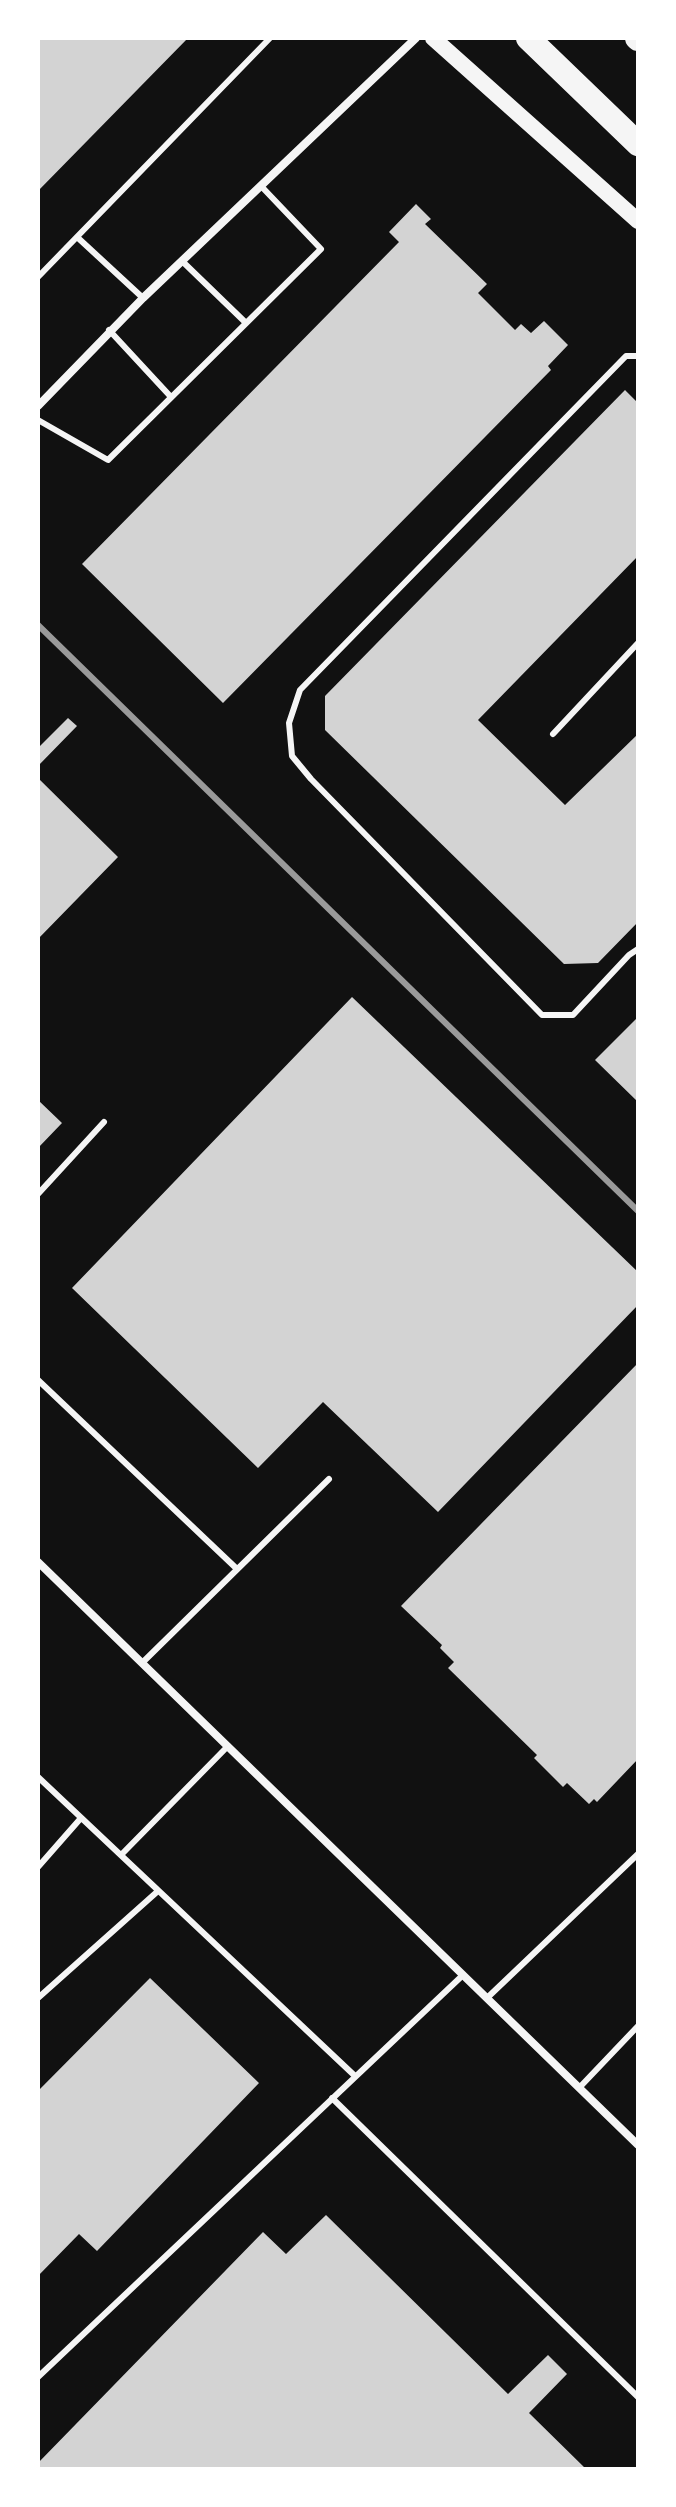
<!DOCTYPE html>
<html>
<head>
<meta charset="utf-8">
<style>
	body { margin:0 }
	#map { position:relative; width:676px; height:2507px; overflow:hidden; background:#111; font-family:Ubuntu,sans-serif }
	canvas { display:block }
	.frame { position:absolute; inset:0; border:40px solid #fff; pointer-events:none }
</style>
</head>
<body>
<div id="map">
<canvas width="676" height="2507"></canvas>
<div class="frame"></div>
</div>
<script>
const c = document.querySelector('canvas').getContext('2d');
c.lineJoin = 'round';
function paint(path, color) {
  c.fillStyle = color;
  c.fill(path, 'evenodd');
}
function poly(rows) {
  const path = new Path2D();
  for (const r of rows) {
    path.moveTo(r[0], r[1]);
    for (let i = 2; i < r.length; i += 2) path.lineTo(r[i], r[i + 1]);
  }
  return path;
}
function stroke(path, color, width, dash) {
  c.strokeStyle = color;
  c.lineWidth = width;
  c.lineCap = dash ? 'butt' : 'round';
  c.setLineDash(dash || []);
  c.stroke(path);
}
paint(poly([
	[38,38,188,38,38,191],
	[416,204,431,219,425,224,487,284,478,293,515,330,521,324,531,333,544,321,568,345,548,366,551,370,223,703,82,564,399,242,389,232],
	[625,390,638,403,638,556,478,720,565,805,638,734,638,922,598,963,564,964,325,730,325,696],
	[68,718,77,726,38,766,38,748],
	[38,778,118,857,38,939],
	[352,997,638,1272,638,1305,438,1512,323,1402,258,1468,72,1288],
	[638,1017,638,1102,595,1060],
	[38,1100,62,1123,38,1148],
	[638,1363,638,1759,597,1802,594,1799,589,1804,567,1783,563,1787,534,1758,537,1755,448,1668,454,1662,440,1648,442,1645,401,1606],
	[150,1978,259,2083,97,2251,79,2234,38,2276,38,2091],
	[326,2215,508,2394,548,2355,567,2374,529,2413,586,2469,38,2469,38,2463,263,2232,286,2254]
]), '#d3d3d3');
stroke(poly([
	[77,237,143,298],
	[182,261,245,322],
	[38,277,270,38],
	[109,330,171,397],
	[638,356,626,356,300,690,289,723,292,756,311,779,542,1015,573,1015,629,955,638,949],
	[38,420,108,460,321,249,261,186],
	[553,734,638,643],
	[38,1194,104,1122],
	[38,1380,237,1569],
	[142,1663,329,1479],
	[38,1777,355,2076],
	[121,1855,228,1746],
	[38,1867,81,1818],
	[38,1998,158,1891],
	[487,1998,638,1854],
	[579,2088,638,2026],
	[332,2098,638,2397],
	[38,2377,463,1975]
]), '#f5f5f5', 6);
stroke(poly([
	[38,406,143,298,416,38],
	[38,1562,638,2145]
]), '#f5f5f5', 8);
stroke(poly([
	[433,38,638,221]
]), '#f5f5f5', 16);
stroke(poly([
	[528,38,638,144],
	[637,38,638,39]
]), '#f5f5f5', 24);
stroke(poly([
	[38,625,638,1211]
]), '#9a9a9a', 6);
</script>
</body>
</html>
